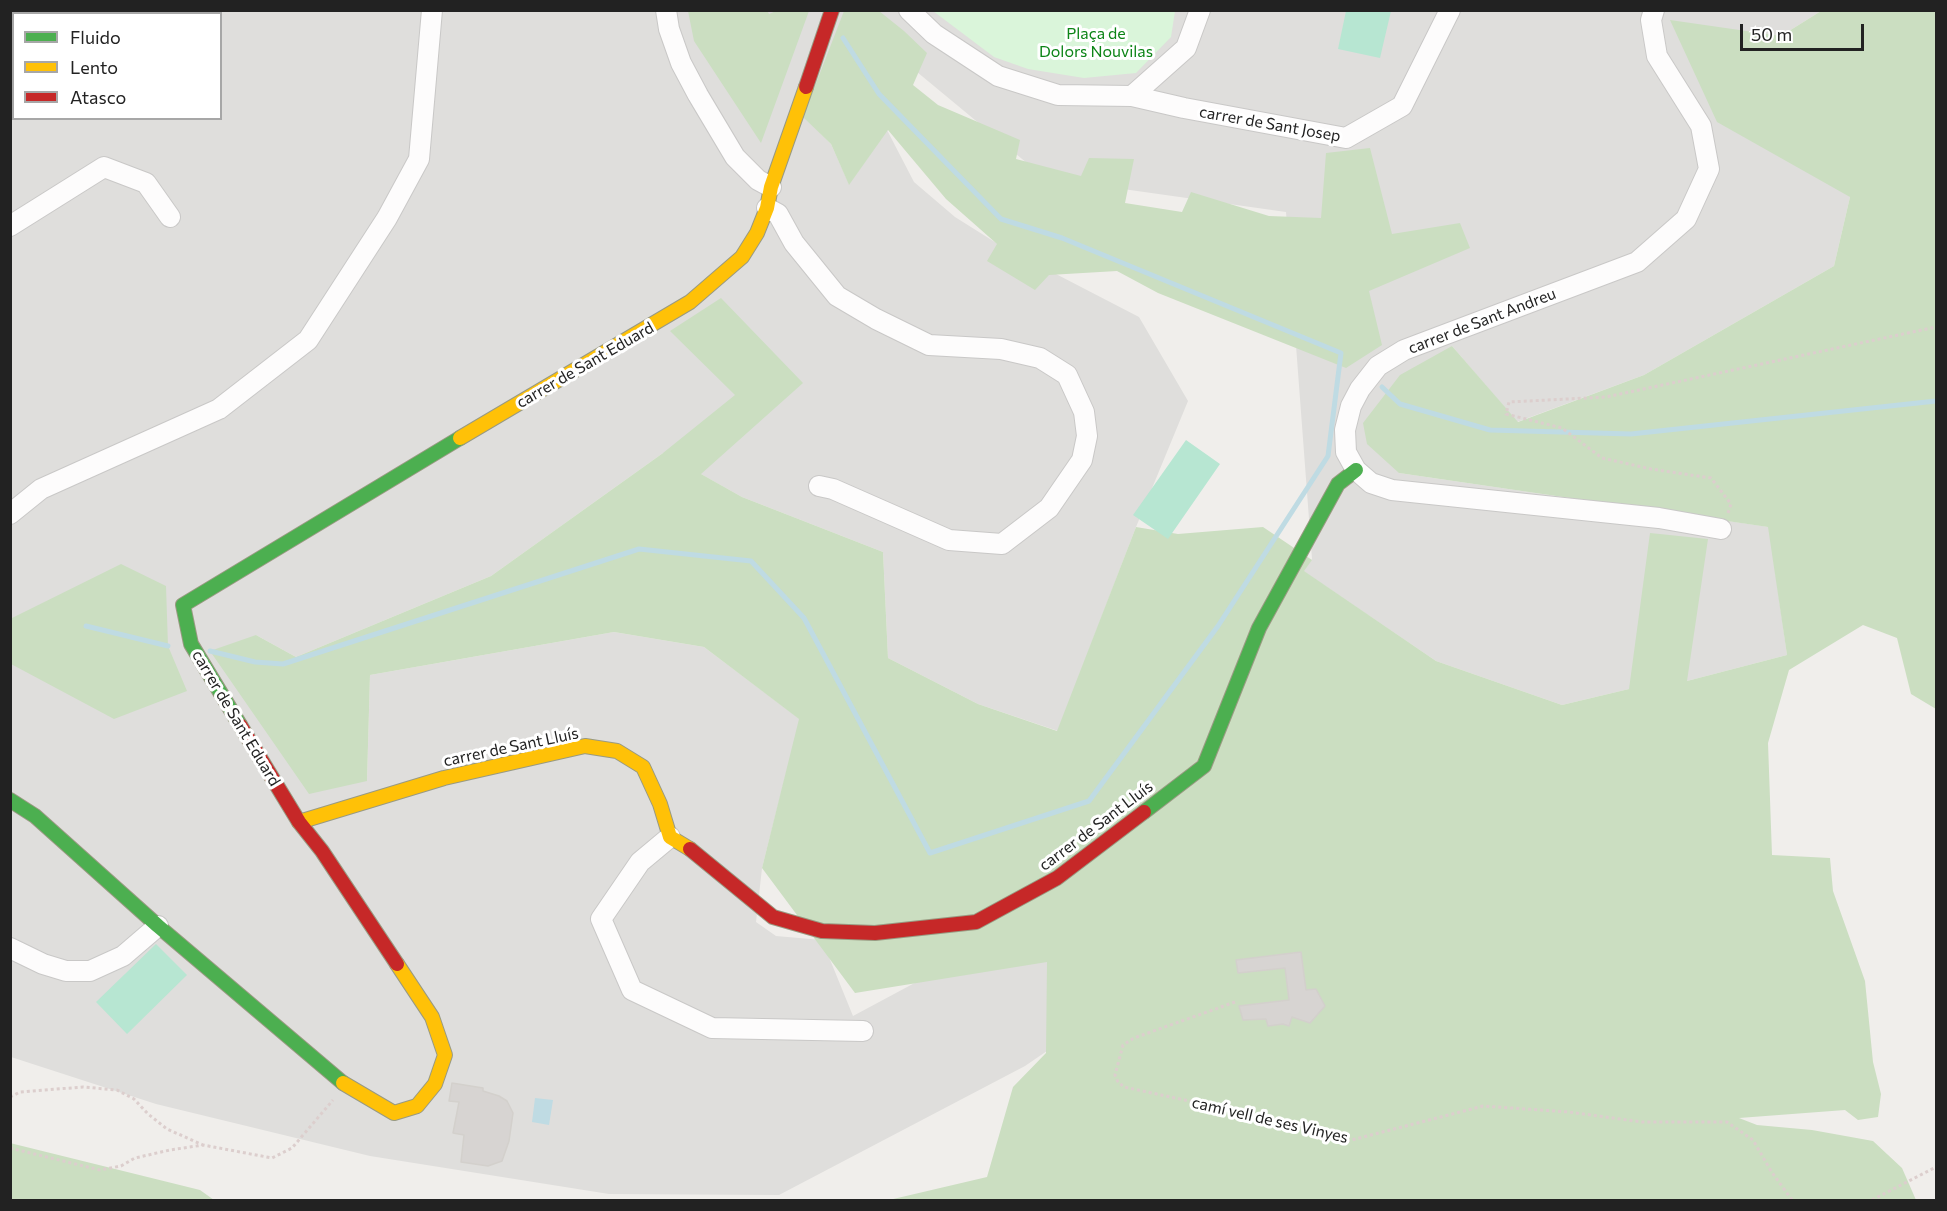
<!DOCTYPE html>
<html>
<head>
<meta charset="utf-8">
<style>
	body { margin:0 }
	#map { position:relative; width:1947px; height:1211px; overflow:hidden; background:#f0eeeb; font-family:Commissioner,sans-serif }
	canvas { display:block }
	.frame { position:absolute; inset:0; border:12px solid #222; pointer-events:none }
	.legend { position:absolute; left:12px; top:12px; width:210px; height:108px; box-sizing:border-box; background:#fff; border:2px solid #a7a7a7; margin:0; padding:8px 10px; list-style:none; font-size:18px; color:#222 }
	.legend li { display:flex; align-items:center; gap:12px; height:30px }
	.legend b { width:30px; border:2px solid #a7a7a7 }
	.scale { position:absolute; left:1740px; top:24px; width:124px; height:27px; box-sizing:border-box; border:3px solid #222; border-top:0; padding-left:8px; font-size:18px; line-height:21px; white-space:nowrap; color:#222; -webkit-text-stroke:4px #fff; paint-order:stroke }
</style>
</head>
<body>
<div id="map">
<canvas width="1947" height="1211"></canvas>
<div class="frame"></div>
<ul class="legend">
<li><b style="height:8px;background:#4caf50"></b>Fluido</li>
<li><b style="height:8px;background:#ffc107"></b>Lento</li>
<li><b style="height:8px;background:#c62828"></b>Atasco</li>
</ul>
<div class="scale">50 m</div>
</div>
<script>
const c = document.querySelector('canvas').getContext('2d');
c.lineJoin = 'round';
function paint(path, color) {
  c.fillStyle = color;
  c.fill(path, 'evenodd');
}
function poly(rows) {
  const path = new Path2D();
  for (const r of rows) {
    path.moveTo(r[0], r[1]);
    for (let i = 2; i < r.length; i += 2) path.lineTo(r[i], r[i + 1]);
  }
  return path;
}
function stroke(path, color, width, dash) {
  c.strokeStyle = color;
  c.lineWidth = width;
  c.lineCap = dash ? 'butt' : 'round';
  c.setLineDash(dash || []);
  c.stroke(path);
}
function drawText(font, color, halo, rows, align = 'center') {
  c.font = font + ' Commissioner,sans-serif';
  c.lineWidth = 6;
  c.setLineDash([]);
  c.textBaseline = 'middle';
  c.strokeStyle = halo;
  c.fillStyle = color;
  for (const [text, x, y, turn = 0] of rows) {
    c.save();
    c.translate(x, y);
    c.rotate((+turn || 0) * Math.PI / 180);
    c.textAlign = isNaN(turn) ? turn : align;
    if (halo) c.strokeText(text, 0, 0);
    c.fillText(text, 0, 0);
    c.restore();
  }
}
paint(poly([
	[11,11,1821,11,1781,36,1850,197,1834,266,1644,375,1517,422,1452,346,1399,473,1769,527,1787,655,1687,681,1629,689,1562,705,1436,661,1303,571,1312,559,1286,212,1045,178,876,38,804,116,831,144,849,184,887,130,914,182,955,217,998,244,1139,317,1188,401,1136,527,1058,731,978,704,888,658,883,552,742,497,663,453,491,576,296,657,256,635,367,781,370,675,614,632,704,647,800,719,762,868,756,922,776,936,822,940,853,1016,1034,919,1164,971,1025,1066,779,1195,609,1194,370,1156,156,1104,11,1057],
	[14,14,220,14,220,118,14,118]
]), '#dfdedc');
paint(poly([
	[767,10,769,14,776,11,809,11,761,143,694,41,688,11],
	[844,11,879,11,904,31,927,53,913,85,938,105,1020,140,1016,159,1081,176,1089,158,1134,159,1125,203,1182,212,1191,192,1269,216,1321,218,1326,153,1370,148,1392,234,1460,223,1470,248,1369,291,1382,345,1346,368,1158,293,1117,271,1049,275,1035,290,987,261,997,244,946,199,888,130,849,185,831,144,803,117],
	[1821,11,1936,11,1936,709,1911,694,1897,638,1863,625,1789,670,1768,743,1772,855,1830,858,1833,891,1865,981,1873,1062,1881,1094,1878,1117,1858,1120,1845,1110,1739,1118,1757,1125,1812,1130,1873,1141,1902,1168,1916,1200,889,1200,987,1177,1013,1087,1046,1053,1047,962,855,993,762,868,799,719,704,647,614,632,370,675,367,781,309,794,210,651,256,635,296,657,491,576,663,453,735,395,670,331,721,298,803,383,701,474,742,497,883,552,888,658,978,704,1057,731,1136,527,1178,534,1263,527,1312,560,1304,571,1436,661,1562,705,1629,689,1650,533,1708,539,1687,681,1787,655,1768,527,1399,473,1367,444,1363,423,1400,375,1452,346,1518,422,1644,375,1834,266,1850,197,1717,122,1670,20,1781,36],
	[121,564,166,586,168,646,187,691,114,719,11,664,10,619],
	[10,1143,200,1190,214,1200,11,1200]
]), '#cbdec1');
paint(poly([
	[933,11,1175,11,1171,37,1136,73,1084,78,1028,69,994,57]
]), '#daf5da');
paint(poly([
	[1346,11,1391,11,1380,58,1338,49],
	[1186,440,1220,464,1168,539,1133,515],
	[156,944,187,975,127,1034,96,1002]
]), '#b7e6d2');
paint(poly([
	[535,1098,553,1100,549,1125,532,1122]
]), '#bfdbe3');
stroke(poly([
	[1382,387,1400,404,1490,430,1631,434,1936,401],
	[86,626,168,646],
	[210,651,255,662,283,664,639,549,751,561,804,618,930,853,1089,801,1218,626,1328,456,1341,353,1062,238,1001,219,879,94,843,38]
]), '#bfdbe3', 5);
const building = poly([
	[1301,952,1306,990,1316,989,1325,1006,1310,1023,1292,1017,1289,1026,1283,1024,1268,1026,1266,1019,1243,1020,1239,1006,1289,1000,1285,968,1238,973,1236,960,1301,952],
	[452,1083,483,1088,483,1091,499,1096,507,1101,513,1113,509,1141,502,1161,488,1166,461,1162,464,1135,453,1133,459,1102,449,1101,452,1083]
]);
paint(building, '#d7d4d2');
stroke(building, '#d3d0cc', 1.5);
const street = poly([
	[666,10,669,29,681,63,698,95,735,157,758,180,771,187],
	[909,10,934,34,998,76,1058,95,1132,96,1186,48,1200,10],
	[1654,10,1651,20,1657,56,1701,126,1709,169,1686,219,1637,262,1404,350,1378,366,1360,389,1351,406,1345,430,1346,452,1356,470,1371,483,1392,490,1659,518,1721,529],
	[1132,96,1184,108,1346,138,1402,106,1450,10],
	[767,208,778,214,794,243,837,296,876,319,929,345,1001,349,1040,358,1067,375,1084,412,1087,436,1082,460,1049,508,1002,544,949,540,833,489,819,486],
	[10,226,104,167,146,183,170,217],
	[10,514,41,489,219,409,308,340,387,218,419,159,432,10],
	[670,837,640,862,601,919,632,990,712,1028,863,1031],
	[10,948,43,964,66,971,90,971,123,956,158,926]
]);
const fast = poly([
	[240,725,191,644,183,605,460,438],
	[10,800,35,816,158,926,343,1083],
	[1144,812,1204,766,1259,628,1338,484,1356,470]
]);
const slow = poly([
	[460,438,690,302,742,257,757,233,767,208,771,187,806,87],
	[299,822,444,778,585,746,617,751,643,767,660,804,670,837,690,849],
	[343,1083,394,1113,417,1106,435,1084,445,1055,432,1017,397,964]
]);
const jam = poly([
	[806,87,832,10],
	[240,725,299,822,322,851,397,964],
	[690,849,773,917,822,931,875,933,976,922,1057,878,1144,812]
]);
stroke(street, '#c9c8c7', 22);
stroke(fast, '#999a82', 16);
stroke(slow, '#999a82', 16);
stroke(jam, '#999a82', 16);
stroke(poly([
	[1728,513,1731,504,1711,478,1651,469,1602,458,1562,428,1506,414,1509,402,1606,397,1936,327],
	[1235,1002,1134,1038,1123,1045,1115,1075,1118,1082,1124,1087,1269,1118,1348,1141,1483,1106,1569,1112,1642,1122,1727,1122,1753,1140,1771,1171,1792,1200],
	[10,1097,20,1092,83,1087,117,1090,134,1099,148,1114,167,1129,203,1145],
	[10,1148,100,1170,121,1166,135,1158,170,1150,203,1145,272,1158,292,1148,333,1100],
	[1872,1200,1936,1167]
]), '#dccecd', 3, [3, 3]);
stroke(street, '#fdfcfc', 20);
stroke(fast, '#4caf50', 14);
stroke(slow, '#ffc107', 14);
stroke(jam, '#c62828', 14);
drawText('16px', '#0c8416', '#fff', [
	["Plaça de",1096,34],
	["Dolors Nouvilas",1096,52]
]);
drawText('16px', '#222', '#fff', [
	["carrer de Sant Josep",1270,124,10],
	["carrer de Sant Andreu",1482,321,-21],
	["carrer de Sant Eduard",585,365,-30],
	["carrer de Sant Eduard",236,718,59],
	["carrer de Sant Lluís",511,747,-12],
	["carrer de Sant Lluís",1096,826,-37],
	["camí vell de ses Vinyes",1270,1120,13]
]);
</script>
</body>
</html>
